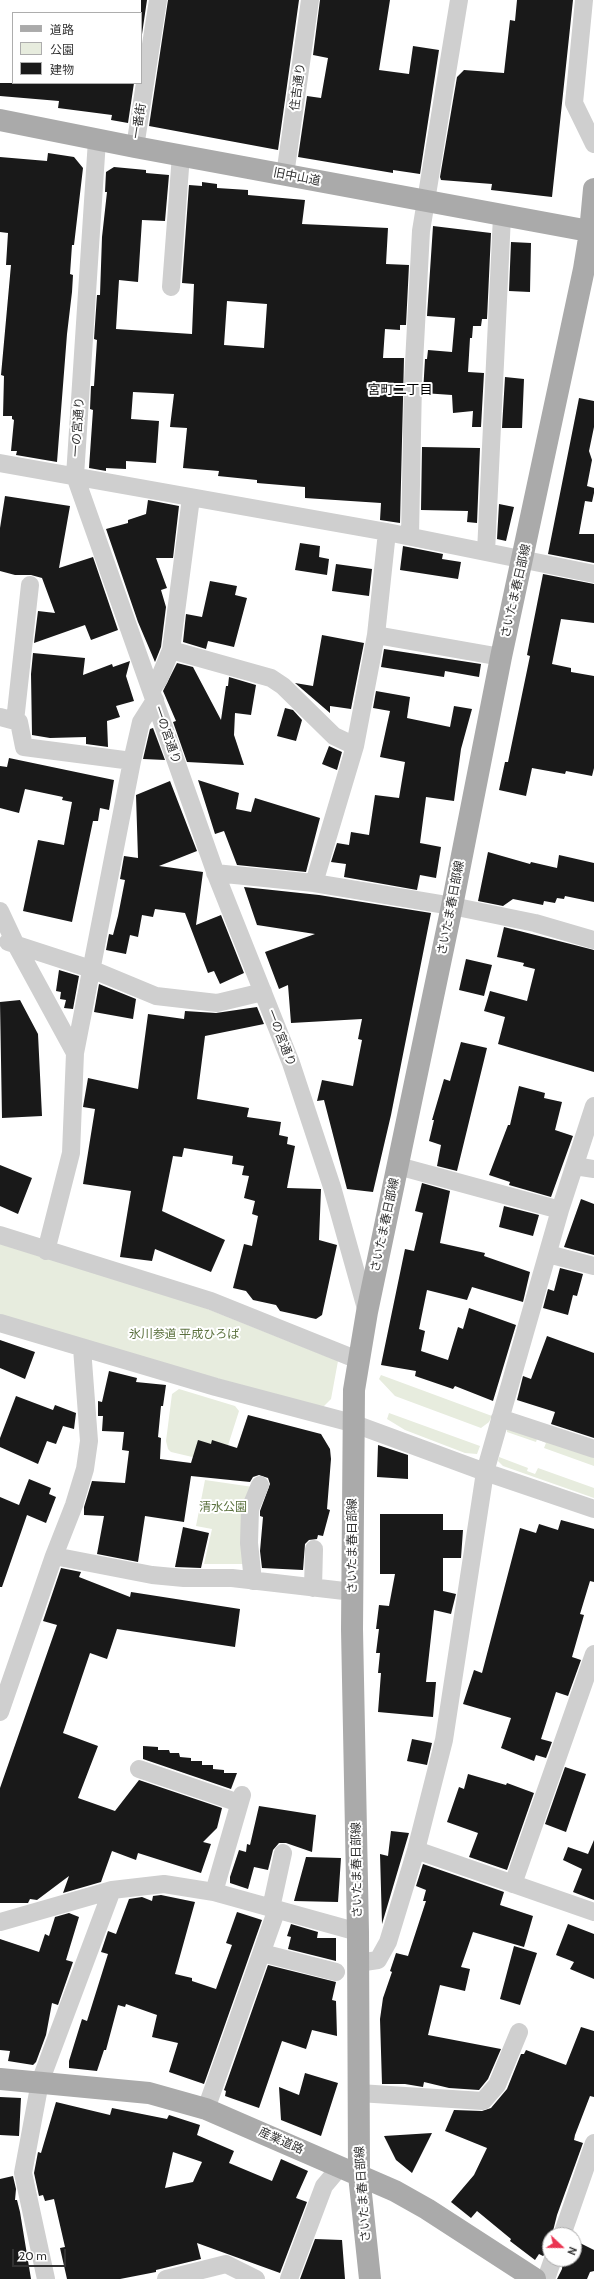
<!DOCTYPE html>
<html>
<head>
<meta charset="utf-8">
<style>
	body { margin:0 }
	#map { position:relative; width:594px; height:2279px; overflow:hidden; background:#fff; font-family:Cabin,"Noto Sans JP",sans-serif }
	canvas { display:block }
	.legend { position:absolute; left:12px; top:12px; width:130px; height:72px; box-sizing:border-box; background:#fff; border:1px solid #adadad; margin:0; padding:5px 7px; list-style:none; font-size:12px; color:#323232 }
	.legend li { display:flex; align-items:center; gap:8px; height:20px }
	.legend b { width:20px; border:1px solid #adadad }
	.north { position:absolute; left:542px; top:2227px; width:40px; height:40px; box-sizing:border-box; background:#fff; border:1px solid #adadad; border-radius:50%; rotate:112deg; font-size:11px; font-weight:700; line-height:16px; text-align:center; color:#323232 }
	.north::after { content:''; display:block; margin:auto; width:14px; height:18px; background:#ea3451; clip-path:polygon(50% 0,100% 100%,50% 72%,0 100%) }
	.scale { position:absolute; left:12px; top:2249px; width:54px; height:18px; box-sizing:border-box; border:2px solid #323232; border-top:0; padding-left:5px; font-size:12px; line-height:14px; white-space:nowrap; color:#323232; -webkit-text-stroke:3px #fff; paint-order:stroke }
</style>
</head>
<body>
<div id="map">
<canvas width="594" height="2279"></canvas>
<ul class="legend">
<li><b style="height:5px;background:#aaa"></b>道路</li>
<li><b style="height:11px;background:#e7ecde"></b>公園</li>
<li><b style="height:11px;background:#191919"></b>建物</li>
</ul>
<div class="north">N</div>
<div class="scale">20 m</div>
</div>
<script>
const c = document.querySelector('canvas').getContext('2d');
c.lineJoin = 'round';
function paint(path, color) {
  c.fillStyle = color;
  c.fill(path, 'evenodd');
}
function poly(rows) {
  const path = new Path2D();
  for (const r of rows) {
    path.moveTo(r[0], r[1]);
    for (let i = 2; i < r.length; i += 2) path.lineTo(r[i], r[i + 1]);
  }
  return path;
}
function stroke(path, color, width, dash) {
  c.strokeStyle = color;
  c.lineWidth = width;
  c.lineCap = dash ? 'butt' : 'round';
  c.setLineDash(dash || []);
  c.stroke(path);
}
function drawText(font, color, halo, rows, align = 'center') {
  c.font = font + ' Cabin,"Noto Sans JP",sans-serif';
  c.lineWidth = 4;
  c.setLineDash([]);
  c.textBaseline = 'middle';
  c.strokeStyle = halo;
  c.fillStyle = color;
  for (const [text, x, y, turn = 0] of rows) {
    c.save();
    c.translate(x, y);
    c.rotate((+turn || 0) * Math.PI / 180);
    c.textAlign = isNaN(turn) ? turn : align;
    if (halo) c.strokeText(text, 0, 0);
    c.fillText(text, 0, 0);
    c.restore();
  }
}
paint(poly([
	[0,1238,150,1286,338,1361,331,1399,324,1406,310,1405,0,1316],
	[381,1375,492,1416,489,1422,481,1428,395,1396,379,1379],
	[179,1389,235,1406,239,1411,224,1458,218,1463,171,1452,168,1449,166,1441,172,1394],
	[389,1413,480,1446,477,1454,465,1453,405,1430,387,1419],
	[507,1429,594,1454,594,1466,544,1448,546,1443,537,1439,536,1442,507,1432],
	[499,1457,528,1468,527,1471,535,1474,538,1468,594,1488,594,1498,503,1466,498,1461],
	[205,1480,253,1487,243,1564,204,1564,212,1529,196,1526]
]), '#e7ecde');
paint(poly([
	[141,0,147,0,141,41],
	[168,0,299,0,278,150,149,126],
	[320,0,390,0,379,70,409,74,413,46,439,50,420,174,393,170,393,173,298,157,307,96,321,98,328,58,313,55],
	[517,0,573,0,552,197,491,190,492,184,441,180,440,177,457,77,464,70,504,73,510,20,515,21],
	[0,83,134,83,128,123,111,120,112,115,58,108,59,101,0,96],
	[48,153,74,157,83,168,74,245,72,245,70,274,73,275,72,292,67,334,57,462,16,455,17,451,11,451,14,420,12,419,12,416,3,416,4,376,1,375,11,265,6,265,8,233,0,232,0,157,47,161],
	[114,167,146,170,146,173,169,175,165,221,142,220,138,282,119,280,116,329,192,334,194,284,182,283,189,185,202,186,202,182,217,184,217,188,248,190,248,195,305,200,302,224,388,228,386,264,409,265,406,325,400,325,400,330,385,329,383,358,404,358,400,523,380,520,381,503,305,498,305,487,257,483,257,480,218,476,219,471,183,468,187,428,170,427,174,394,133,392,131,419,159,421,156,463,126,461,126,469,106,468,106,471,89,468,93,410,90,409,91,386,94,386,97,340,94,339,97,295,100,295,102,237,107,192,105,192,106,172],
	[227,301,267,304,264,348,224,345],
	[433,226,491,233,487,319,482,319,481,326,473,326,472,338,470,338,468,372,484,373,481,427,472,427,473,411,453,413,452,395,423,393,425,359,427,359,428,350,452,352,455,318,427,316],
	[511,242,531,243,530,292,509,291],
	[505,377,524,379,522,428,502,428],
	[579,398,594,401,594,427,589,451,592,460,587,486,594,488,594,493,592,502,585,501,579,534,594,534,594,563,548,554],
	[422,447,480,448,477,523,467,522,468,511,421,510],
	[5,496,70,506,59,568,93,557,118,630,91,640,85,625,34,643,38,611,55,613,42,578,31,575,15,575,0,571,0,528],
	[148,500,179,506,173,558,156,558,167,588,161,590,166,607,161,647,155,662,138,622,106,529,128,523,128,520,146,514],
	[499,504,514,507,506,541,497,539],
	[300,543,320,546,319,557,329,559,327,575,295,570],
	[403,546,443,554,442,559,461,562,458,579,400,570],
	[336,564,372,569,369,596,332,591],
	[543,574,594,584,594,623,561,619,552,664,571,668,571,672,594,676,594,768,592,776,566,771,565,774,532,768,526,796,499,790,505,762,508,762,530,656,527,655],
	[210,581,237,586,235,595,247,598,234,647,208,641,206,649,183,642,186,614,202,617],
	[322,635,364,643,351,709,330,706,330,713,295,683,313,686],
	[384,649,481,664,479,677,445,671,444,677,381,667],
	[33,653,85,658,83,675,112,664,113,667,130,661,126,676,134,701,116,706,120,717,107,721,108,747,86,744,86,737,50,738,32,735,31,674],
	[177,663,193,667,221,720,226,686,228,686,229,677,256,685,251,715,235,713,234,735,244,765,187,762,173,722,176,721,163,691],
	[376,691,410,697,407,718,450,727,454,706,472,709,461,749,454,801,426,797,420,843,441,847,436,878,420,875,417,890,344,877,346,864,331,862,337,843,349,845,351,832,369,835,375,795,399,798,405,762,380,757,390,711,373,708],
	[285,708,293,710,302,720,296,741,277,736],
	[153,728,165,760,143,759,150,729],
	[329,746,342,752,337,770,322,764],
	[9,758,114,780,109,810,100,808,98,821,93,821,72,922,23,911,38,840,64,845,72,802,62,800,63,797,25,789,19,813,0,808,0,766,7,767],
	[198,780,239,793,236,809,251,812,255,798,320,818,306,872,237,865,224,831,215,834],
	[170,781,197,851,159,866,203,872,196,925,221,915,244,973,220,984,214,971,208,973,185,913,155,909,153,917,142,915,138,937,130,935,126,954,106,950,109,934,113,935,118,916,125,880,120,879,124,856,138,858,136,795],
	[488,852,530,864,531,862,557,868,559,855,594,863,594,902,565,896,564,899,557,898,555,903,544,901,543,905,513,899,503,906,478,901],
	[244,887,319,895,431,913,391,1115,373,1192,347,1189,324,1100,317,1101,322,1080,353,1086,362,1040,358,1039,362,1019,291,1023,288,985,279,989,265,952,315,934,257,925],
	[504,927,594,950,594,1072,498,1044,505,1017,484,1011,490,991,527,1001,535,969,523,966,524,963,497,957],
	[466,959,492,965,484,996,459,990],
	[59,970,79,976,73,1009,64,1008,66,1000,60,999,61,992,56,991],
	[99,984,136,999,133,1019,94,1012],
	[20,1000,38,1034,42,1116,2,1118,0,1002],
	[257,1007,264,1024,205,1036,197,1099,249,1108,247,1117,281,1122,279,1135,288,1137,287,1144,295,1146,287,1188,321,1189,319,1240,337,1245,322,1315,316,1319,280,1311,276,1305,253,1300,246,1291,233,1288,244,1244,252,1246,258,1216,252,1214,255,1201,244,1198,249,1176,242,1175,244,1166,232,1164,233,1156,184,1148,182,1157,173,1156,162,1211,225,1240,211,1272,155,1249,152,1261,120,1257,131,1191,83,1184,95,1109,83,1107,88,1078,138,1089,148,1014,184,1019,185,1011,216,1013],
	[461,1042,487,1048,457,1171,437,1166,441,1145,429,1141,434,1120,432,1120,444,1079,450,1081],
	[519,1086,545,1093,544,1098,562,1102,555,1130,573,1136,551,1197,509,1185,510,1182,489,1175,508,1125,510,1125],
	[0,1165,32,1178,18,1214,0,1206],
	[422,1183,450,1191,440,1243,485,1253,484,1256,530,1272,523,1302,472,1287,467,1300,427,1290,419,1329,425,1331,421,1351,448,1360,458,1327,463,1329,469,1308,516,1325,493,1401,455,1386,453,1389,415,1376,416,1371,381,1365,405,1249,414,1251,423,1213,415,1211],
	[581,1199,594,1204,594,1255,564,1247],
	[504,1206,539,1215,533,1236,499,1227],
	[560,1268,583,1274,577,1296,573,1295,568,1315,543,1308,548,1289,554,1291],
	[547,1336,594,1353,594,1438,551,1424,555,1412,517,1400,523,1376,531,1379],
	[0,1340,35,1352,25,1379,0,1368],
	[109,1371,137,1378,136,1382,166,1385,163,1406,161,1406,158,1437,161,1438,160,1459,191,1463,198,1440,211,1444,212,1440,237,1448,248,1415,321,1434,330,1449,331,1459,327,1509,330,1510,323,1536,318,1535,317,1539,309,1540,305,1544,303,1570,262,1568,260,1551,263,1517,260,1516,260,1511,270,1484,268,1478,259,1475,253,1477,250,1482,191,1476,184,1522,145,1516,138,1562,97,1554,104,1516,84,1515,84,1507,92,1481,125,1483,129,1451,122,1450,124,1432,102,1431,103,1416,98,1416,98,1401,102,1402],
	[16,1396,53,1410,55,1405,76,1413,74,1429,63,1426,56,1444,47,1441,38,1464,0,1447,0,1438],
	[378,1445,408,1455,408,1479,377,1477],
	[29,1479,51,1488,49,1494,56,1497,46,1523,27,1515,2,1587,0,1587,0,1497,19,1505],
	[380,1514,443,1514,443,1530,463,1530,461,1558,443,1558,443,1591,456,1594,451,1614,434,1610,426,1682,436,1682,433,1717,378,1712,381,1673,378,1673,380,1653,376,1653,379,1629,376,1629,379,1605,389,1606,395,1574,380,1574],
	[561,1520,594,1529,594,1582,590,1581,580,1614,584,1615,572,1657,581,1660,568,1696,556,1692,541,1739,552,1742,546,1758,536,1755,534,1761,501,1748,511,1718,463,1704,474,1670,482,1673,520,1528,536,1533,539,1524,558,1530],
	[183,1527,209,1533,201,1568,175,1567],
	[61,1568,81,1572,79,1577,130,1597,131,1592,240,1609,235,1647,117,1629,107,1659,90,1653,63,1733,98,1746,78,1798,115,1811,139,1780,222,1808,217,1828,203,1842,211,1844,201,1873,138,1853,136,1860,112,1851,101,1882,63,1893,69,1876,37,1900,30,1899,28,1903,0,1903,0,1788,57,1625,43,1621],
	[412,1739,432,1743,427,1765,407,1761],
	[143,1746,158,1747,158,1750,169,1750,170,1753,179,1753,180,1757,191,1758,191,1761,202,1761,202,1765,213,1765,213,1769,224,1770,224,1773,237,1773,231,1789,143,1759],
	[565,1767,586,1774,566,1832,545,1824],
	[468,1774,506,1785,507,1783,534,1793,507,1870,469,1857,478,1833,447,1822,459,1787,464,1789],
	[259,1806,316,1815,312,1852,286,1843,279,1843,273,1850,268,1870,254,1867,248,1889,230,1883,230,1877,239,1850,246,1852,247,1844,250,1845],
	[391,1831,409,1833,382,1924,380,1854,388,1856],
	[594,1840,594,1900,573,1892,582,1869,563,1860,568,1847,588,1854],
	[306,1857,341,1858,338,1902,294,1901],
	[423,1864,504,1892,500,1905,533,1916,524,1947,473,1932,461,1967,470,1969,465,1991,440,1985,428,2035,501,2049,488,2079,479,2090,449,2088,424,2082,423,2087,405,2084,382,2084,380,2019,383,1998,392,1972,390,1971,396,1953,408,1956,426,1901,423,1901,426,1890,416,1886],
	[161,1895,195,1902,175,1974,192,1978,192,1981,216,1989,232,1945,226,1943,237,1912,262,1920,204,2084,169,2072,178,2043,152,2037,157,2015,126,2004,125,2007,118,2005,106,2050,104,2050,97,2071,69,2068,69,2061,82,2019,87,2021,108,1954,101,1952,108,1931,116,1934,129,1899,142,1897,152,1901,153,1896],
	[69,1913,79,1917,66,1960,73,1962,58,2005,52,2003,46,2035,36,2062,33,2065,8,2061,10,2051,0,2050,0,1939,39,1952,45,1934,49,1936,55,1917],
	[291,1924,318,1932,317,1938,336,1938,336,1961,288,1949,291,1937,287,1936],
	[568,1924,594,1934,594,1979,570,1969,574,1962,556,1955],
	[514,1946,537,1953,520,2005,500,1999],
	[268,1965,336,1982,332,2000,336,2001,337,2036,312,2030,306,2049,282,2041,259,2108,225,2096,226,2091,224,2090],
	[581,2027,594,2031,594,2097,590,2096,575,2135,574,2140,583,2143,557,2215,552,2235,550,2235,550,2249,543,2256,539,2254,535,2260,510,2241,511,2239,477,2211,471,2218,451,2202,474,2175,487,2148,445,2131,454,2110,482,2111,491,2108,507,2089,521,2054,524,2054,526,2050,566,2065],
	[305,2073,338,2083,321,2136,281,2120,279,2087,299,2095],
	[0,2097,21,2098,19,2136,0,2135],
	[56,2102,110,2115,112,2108,167,2119,169,2115,200,2125,197,2135,234,2151,229,2163,272,2181,281,2159,308,2171,296,2198,307,2202,280,2273,197,2243,201,2259,156,2270,156,2272,120,2279,67,2279,60,2248,65,2247,54,2199,45,2201,43,2195,39,2196,34,2173,38,2152,41,2153],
	[173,2152,202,2162,193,2182,165,2188],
	[432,2133,412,2173,396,2160,384,2136],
	[13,2176,16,2189,15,2200,17,2200,20,2212,31,2279,0,2279,0,2179],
	[315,2239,342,2240,345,2279,300,2279],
	[574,2240,594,2250,594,2271,590,2272,587,2279,557,2279,562,2269,563,2259,574,2259]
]), '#191919');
stroke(poly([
	[584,0,574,103,594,144],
	[97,140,75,476,217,877,291,1063,332,1187,367,1312],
	[135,147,158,0],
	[285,175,310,0],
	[171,287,181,155],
	[0,463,387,532,594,574],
	[410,536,413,382,421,231,459,0],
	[486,552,502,216],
	[376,635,501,657],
	[171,650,271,678,283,686,334,736,355,746],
	[152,689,159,679,171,650,191,498],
	[0,717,19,722,24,747,132,761],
	[15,721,30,585],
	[215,873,314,883,452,906,535,923,594,940],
	[314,883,355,746,376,635,387,532],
	[0,911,15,943,75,1053,71,1153,46,1251],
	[8,942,91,969,156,996,217,1003,263,992],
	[75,1053,132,761,141,722,155,700],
	[398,1166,560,1210],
	[575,1166,594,1169],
	[0,1235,211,1301,358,1360],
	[548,1254,594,1266],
	[0,1323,216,1387,352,1423,485,1472,594,1509],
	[500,1418,594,1449],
	[54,1556,152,1575,184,1578,232,1578,353,1592],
	[253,1581,249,1543,250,1509,260,1485],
	[313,1588,314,1549],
	[0,1712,54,1556,74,1505,85,1469,89,1441,82,1348],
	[139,1769,239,1803],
	[416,1850,594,1912],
	[513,1884,594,1654],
	[214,1892,242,1795],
	[271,1908,283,1853],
	[0,1922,112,1890,164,1884,214,1892,358,1932],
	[262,1953,336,1972],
	[358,1963,378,1960,388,1942,416,1850,444,1740,485,1472,560,1210,594,1106],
	[359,2093,483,2101,497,2085,519,2032],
	[206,2109,277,1909],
	[562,2235,594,2143],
	[46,2279,23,2173,40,2082,112,1890],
	[166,2279,226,2264,256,2279],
	[289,2279,324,2186,340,2167],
	[546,2279,553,2259]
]), '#cfcfcf', 18);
stroke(poly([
	[0,120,135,147,594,232],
	[0,2079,149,2093,206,2109,395,2191,427,2209,535,2279],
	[370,2279,359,2175,358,1932,352,1629,354,1390,367,1312,452,906,501,657,584,269,590,232,594,189]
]), '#aaa', 22);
drawText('12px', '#323232', '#fff', [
	["住吉通り",298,87,-82],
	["一番街",139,121,-81],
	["旧中山道",297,177,11],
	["一の宮通り",78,427,-86],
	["さいたま春日部線",516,591,-77],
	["一の宮通り",167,735,71],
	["さいたま春日部線",451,908,-79],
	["一の宮通り",281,1038,69],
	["さいたま春日部線",385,1225,-78],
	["さいたま春日部線",352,1546,-90],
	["さいたま春日部線",357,1870,-91],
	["産業道路",281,2141,24],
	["さいたま春日部線",363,2194,-94]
]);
drawText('12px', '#5a703d', '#fff', [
	["氷川参道 平成ひろば",184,1334],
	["清水公園",223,1507]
]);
drawText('13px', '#000', '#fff', [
	["宮町二丁目",400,390]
]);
</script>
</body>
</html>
